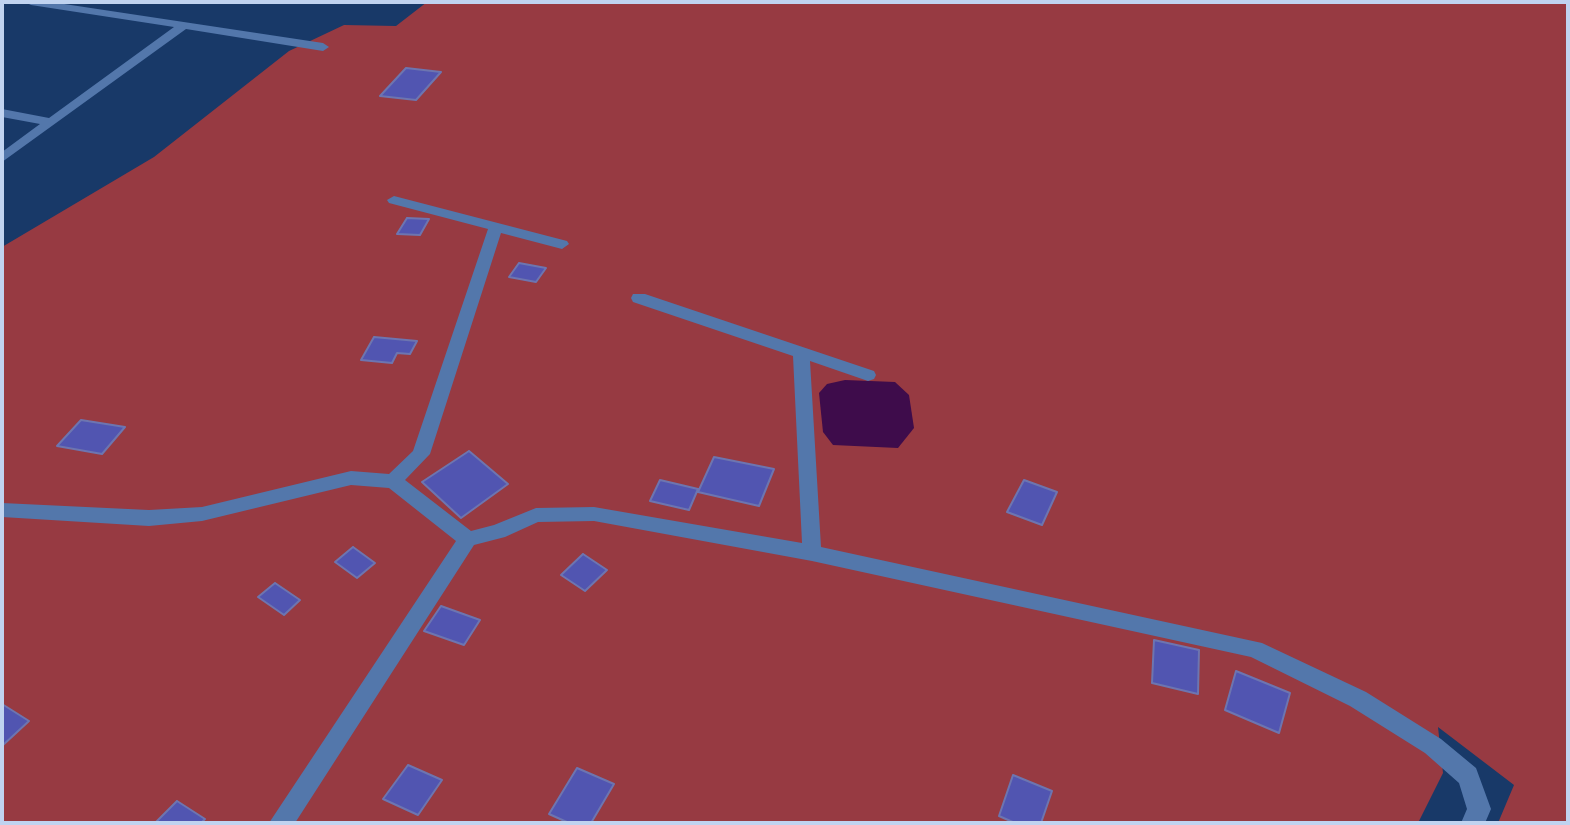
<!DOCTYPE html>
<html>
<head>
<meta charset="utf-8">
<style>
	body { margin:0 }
	#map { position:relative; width:1570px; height:825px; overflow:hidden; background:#183968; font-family:Lato,sans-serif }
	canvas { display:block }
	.frame { position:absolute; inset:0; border:4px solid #c0d3f0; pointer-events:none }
</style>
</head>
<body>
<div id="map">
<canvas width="1570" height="825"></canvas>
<div class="frame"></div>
</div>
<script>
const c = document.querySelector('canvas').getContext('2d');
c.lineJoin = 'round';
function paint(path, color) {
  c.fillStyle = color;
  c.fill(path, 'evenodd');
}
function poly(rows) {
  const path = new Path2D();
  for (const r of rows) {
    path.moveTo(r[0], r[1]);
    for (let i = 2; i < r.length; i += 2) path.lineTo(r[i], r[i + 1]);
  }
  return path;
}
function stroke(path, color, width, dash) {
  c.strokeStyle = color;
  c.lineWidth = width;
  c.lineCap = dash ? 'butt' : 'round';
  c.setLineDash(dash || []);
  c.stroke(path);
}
paint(poly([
	[427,2,1568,2,1568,823,1498,823,1514,785,1438,727,1443,773,1418,823,2,823,2,247,154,157,289,51,344,25,396,26]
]), '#973a42');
paint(poly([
	[845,380,895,382,909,395,914,428,898,448,833,445,823,432,819,393,827,384]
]), '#3e0c4b');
const building = poly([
	[406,68,441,72,416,100,380,96,406,68],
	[407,218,429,219,420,235,397,234,407,218],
	[519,263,546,268,536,282,509,277,519,263],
	[374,337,417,341,410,354,397,353,392,363,361,360,374,337],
	[81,420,125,427,102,454,57,446,81,420],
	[469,451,508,484,461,518,422,482,469,451],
	[714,457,774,469,759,506,698,492,714,457],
	[660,480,698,489,689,510,650,501,660,480],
	[1024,480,1057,492,1042,525,1007,512,1024,480],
	[353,547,375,563,357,578,335,562,353,547],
	[583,554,607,570,585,591,561,575,583,554],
	[275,583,300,600,284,615,258,597,275,583],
	[441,606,480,620,464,645,424,631,441,606],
	[1154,640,1199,650,1198,694,1152,683,1154,640],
	[1236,671,1290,693,1279,733,1225,710,1236,671],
	[2,704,29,721,2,746,2,704],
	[408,765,442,780,418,815,383,799,408,765],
	[577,768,614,784,591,823,569,823,549,814,577,768],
	[1013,775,1052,791,1041,823,1015,823,999,816,1013,775],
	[177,801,205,819,201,823,155,823,177,801]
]);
paint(building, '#5155b1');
stroke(building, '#6d75b0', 2);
paint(poly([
	[25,2,51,2,323,43,329,47,323,51,186,29,2,162,2,152,40,124,2,117,2,109,49,118,174,27,31,5,25,2],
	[394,196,567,241,569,244,562,249,501,233,430,454,405,480,471,531,494,525,536,508,594,507,802,543,793,356,633,302,631,298,633,294,645,294,874,371,876,375,874,379,868,381,810,361,821,547,1262,643,1366,692,1441,739,1476,768,1491,809,1485,823,1461,823,1467,809,1459,783,1425,753,1350,706,1251,657,812,561,594,521,538,522,505,537,474,545,295,823,269,823,456,541,389,488,351,485,202,521,149,526,2,517,2,503,149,510,202,507,351,471,389,474,413,451,488,229,389,203,387,200,394,196]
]), '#5377ab');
</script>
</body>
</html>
